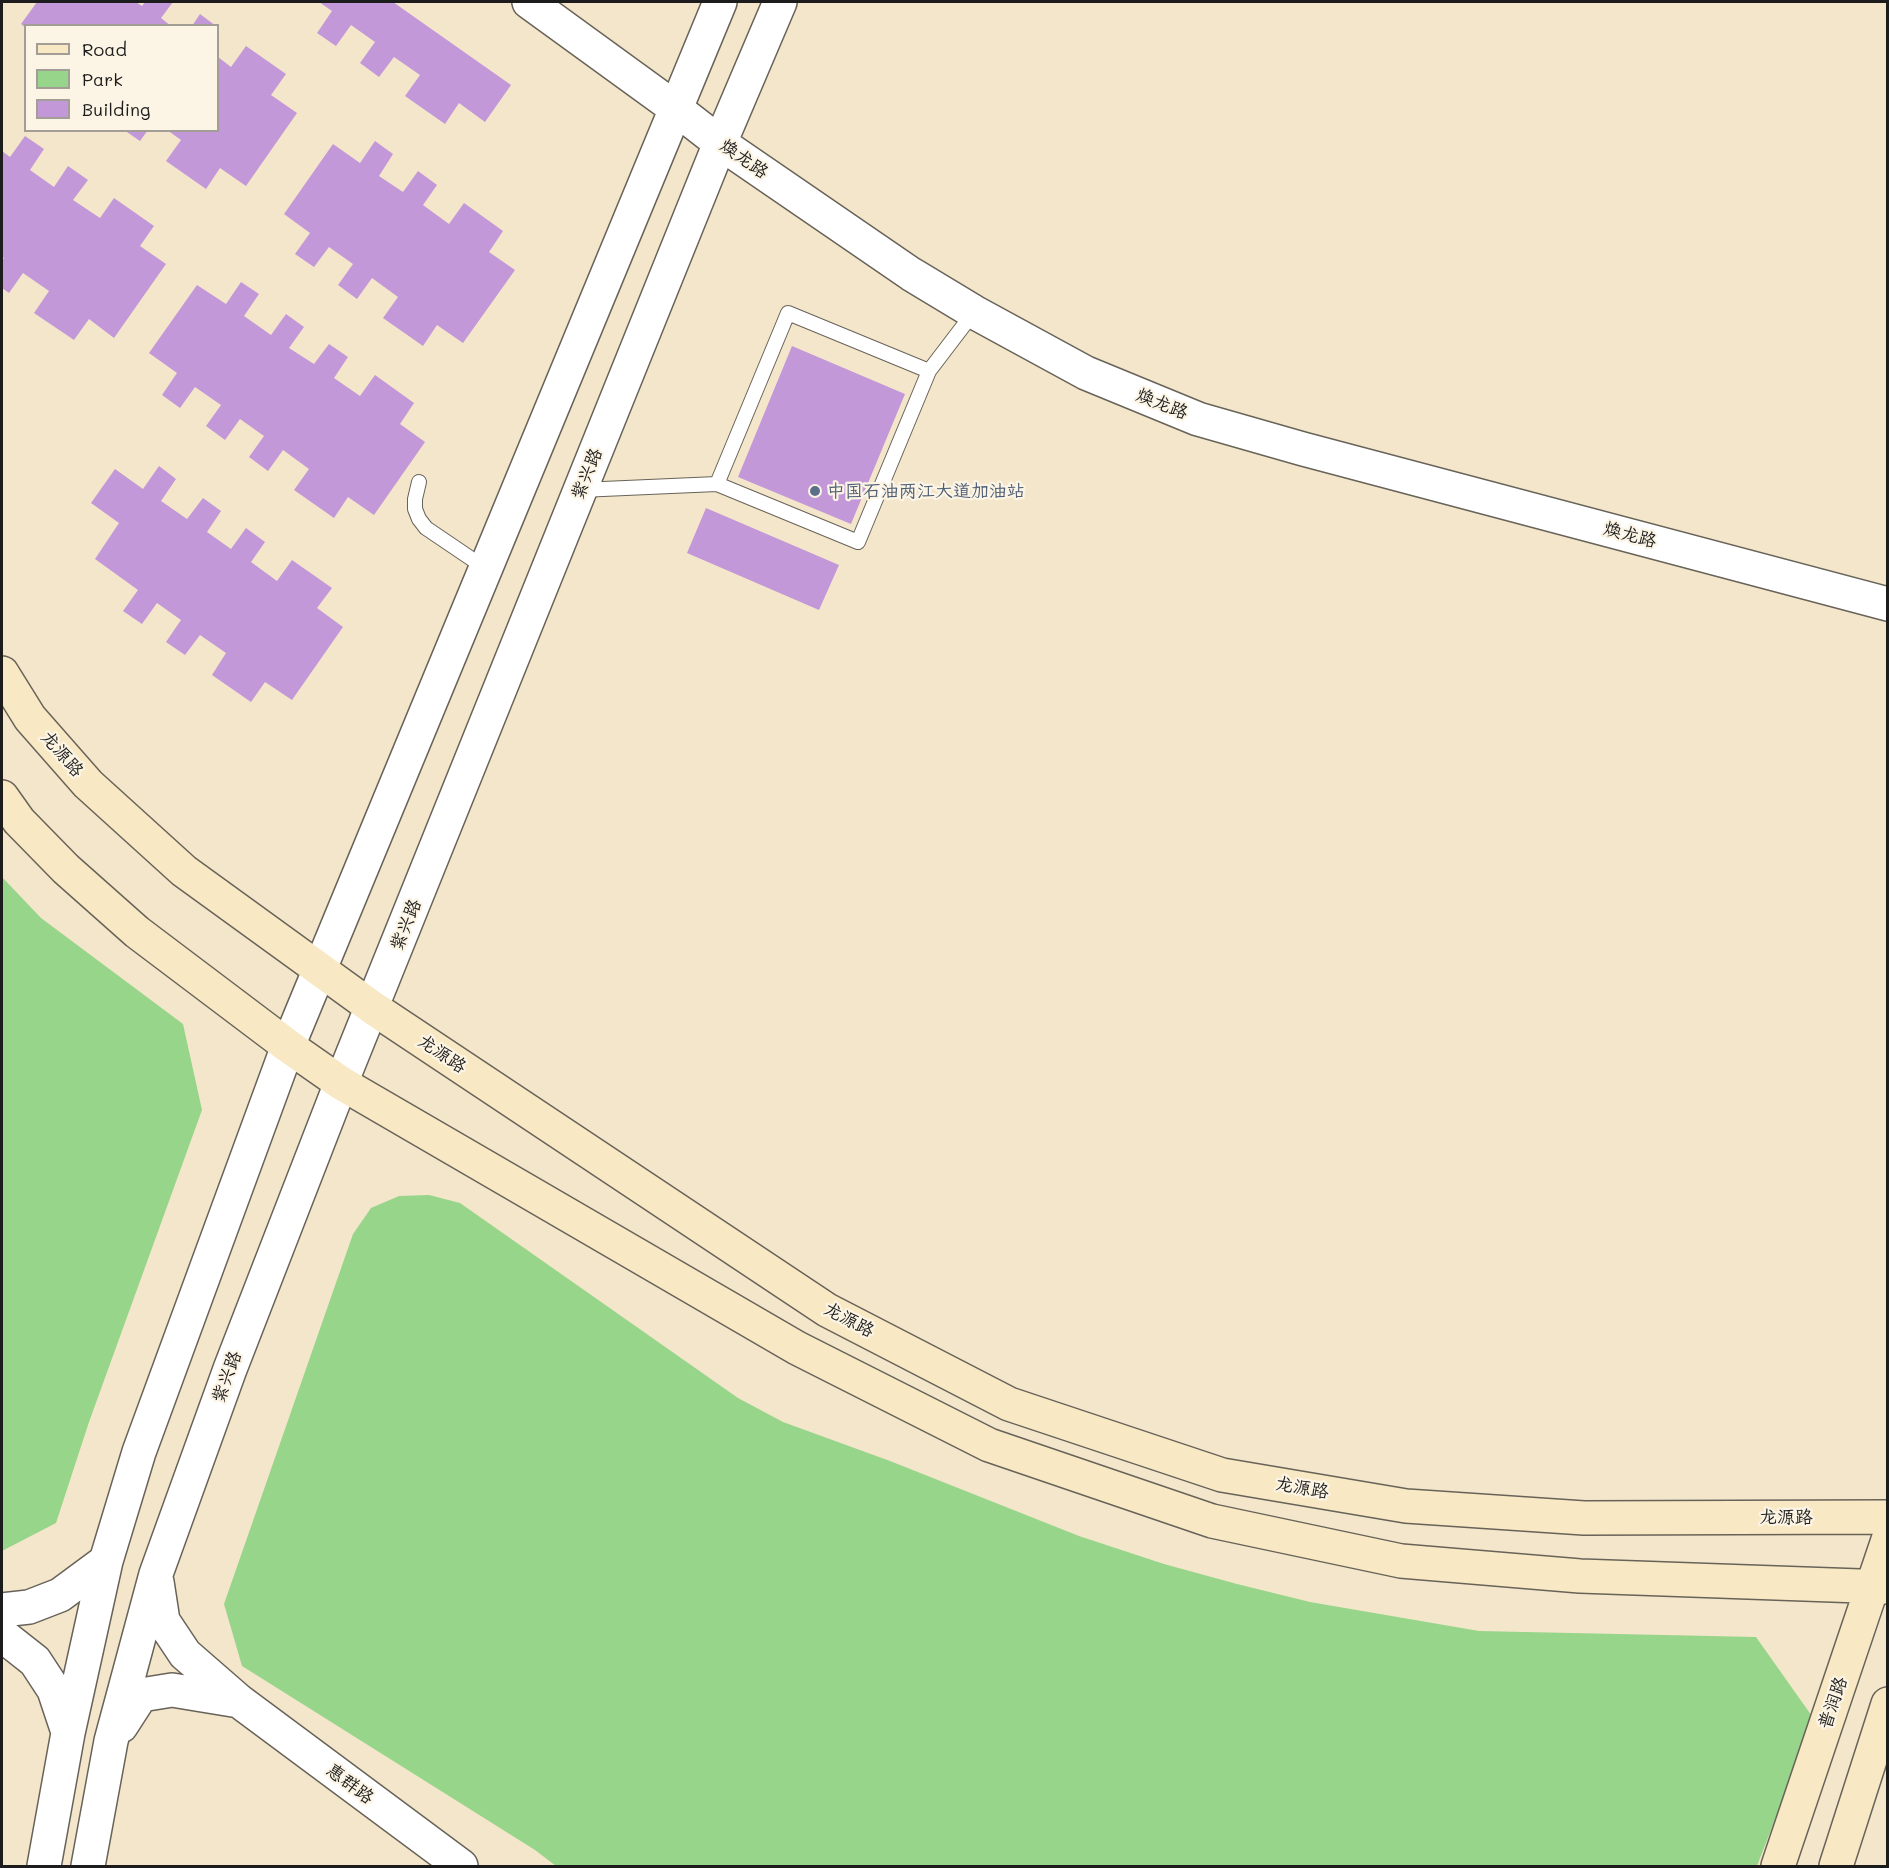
<!DOCTYPE html>
<html>
<head>
<meta charset="utf-8">
<style>
	body { margin:0 }
	#map { position:relative; width:1889px; height:1868px; overflow:hidden; background:#f4e6cb; font-family:Mali,sans-serif }
	canvas { display:block }
	.frame { position:absolute; inset:0; border:3px solid #1c1c1c; pointer-events:none }
	.legend { position:absolute; left:24px; top:24px; width:195px; height:108px; box-sizing:border-box; background:#fcf5e5; border:2px solid #a29e95; margin:0; padding:8px 10px; list-style:none; font-size:18px; color:#1c1c1c }
	.legend li { display:flex; align-items:center; gap:12px; height:30px }
	.legend b { width:30px; border:2px solid #a29e95 }
</style>
</head>
<body>
<div id="map">
<canvas width="1889" height="1868"></canvas>
<div class="frame"></div>
<ul class="legend">
<li><b style="height:8px;background:#f8e8c3"></b>Road</li>
<li><b style="height:16px;background:#97d58a"></b>Park</li>
<li><b style="height:16px;background:#c298d8"></b>Building</li>
</ul>
</div>
<script>
const c = document.querySelector('canvas').getContext('2d');
c.lineJoin = 'round';
function paint(path, color) {
  c.fillStyle = color;
  c.fill(path, 'evenodd');
}
function poly(rows) {
  const path = new Path2D();
  for (const r of rows) {
    path.moveTo(r[0], r[1]);
    for (let i = 2; i < r.length; i += 2) path.lineTo(r[i], r[i + 1]);
  }
  return path;
}
function stroke(path, color, width, dash) {
  c.strokeStyle = color;
  c.lineWidth = width;
  c.lineCap = dash ? 'butt' : 'round';
  c.setLineDash(dash || []);
  c.stroke(path);
}
function drawText(font, color, halo, rows, align = 'center') {
  c.font = font + ' Mali,"LXGW WenKai TC",sans-serif';
  c.lineWidth = 4.5;
  c.setLineDash([]);
  c.textBaseline = 'middle';
  c.strokeStyle = halo;
  c.fillStyle = color;
  for (const [text, x, y, turn = 0] of rows) {
    c.save();
    c.translate(x, y);
    c.rotate((+turn || 0) * Math.PI / 180);
    c.textAlign = isNaN(turn) ? turn : align;
    if (halo) c.strokeText(text, 0, 0);
    c.fillText(text, 0, 0);
    c.restore();
  }
}
paint(poly([
	[2,877,41,918,183,1024,202,1110,89,1422,56,1523,2,1551],
	[429,1195,460,1203,738,1398,783,1422,890,1461,1079,1536,1164,1564,1237,1584,1310,1602,1479,1631,1756,1637,1814,1719,1757,1866,556,1866,535,1850,242,1666,224,1604,353,1234,371,1208,399,1196]
]), '#97d58a');
paint(poly([
	[37,2,136,2,142,6,145,2,173,2,161,18,171,26,26,26,26,28,21,24],
	[319,2,393,2,511,85,485,122,459,103,445,124,405,96,420,75,394,57,379,77,360,63,375,42,351,25,336,46,317,33,332,11],
	[200,14,216,26,192,26],
	[246,46,286,74,271,95,297,113,246,186,220,168,206,189,166,161,181,140,167,130,218,130,218,57,231,67],
	[124,130,148,130,140,141],
	[25,136,44,149,30,170,54,187,68,166,88,180,73,200,100,218,114,198,154,226,140,246,166,264,114,338,89,319,74,340,34,313,49,291,23,273,9,293,2,288,2,261,4,258,2,257,2,151,10,157],
	[375,141,393,154,379,176,403,192,418,171,437,185,423,205,449,224,464,203,503,231,489,252,515,270,463,343,437,325,423,346,383,318,398,297,372,278,357,299,338,285,353,264,329,247,314,267,295,254,310,233,284,214,333,144,360,163],
	[241,282,259,294,244,316,271,335,286,314,304,327,289,348,314,364,329,344,348,357,334,378,360,396,375,375,414,403,400,424,425,442,374,515,348,497,334,518,294,490,309,469,283,450,268,471,249,457,264,436,240,419,225,440,206,426,221,405,195,387,180,408,162,395,177,373,149,353,197,285,226,304],
	[792,346,905,394,851,524,738,477],
	[159,466,176,479,161,501,187,519,203,498,221,511,207,532,231,549,246,528,265,542,251,562,277,581,292,560,332,588,317,608,343,627,292,700,265,682,251,702,212,675,226,653,200,635,185,655,166,642,181,620,157,603,142,624,123,611,138,590,95,559,119,523,91,503,115,469,143,489],
	[706,508,839,565,819,610,687,553]
]), '#c298d8');
const service = poly([
	[929,371,788,313,717,484,858,542,929,371,974,312],
	[419,482,415,499,415,509,419,519,426,528,485,568],
	[580,490,717,484]
]);
const tertiary = poly([
	[529,2,675,108,720,143,911,274,974,312,1086,373,1198,419,1303,449,1888,604],
	[157,1582,163,1621,185,1654,239,1701,461,1866],
	[2,1610,29,1607,60,1595,106,1561],
	[2,1635,35,1661,54,1690,68,1732],
	[121,1726,141,1695,172,1690,239,1701],
	[44,1866,68,1733,106,1561,139,1452,288,1046,720,2],
	[88,1866,111,1741,156,1574,230,1369,341,1083,720,143,780,2]
]);
const secondary = poly([
	[2,673,30,718,88,784,184,871,373,1008,827,1310,1009,1404,1222,1475,1406,1506,1584,1518,1888,1517],
	[2,797,19,821,66,869,137,932,288,1046,341,1083,797,1348,989,1445,1212,1521,1401,1561,1580,1576,1888,1587],
	[1778,1866,1888,1540],
	[1836,1866,1888,1704]
]);
stroke(service, '#686359', 16);
stroke(tertiary, '#686359', 36);
stroke(secondary, '#686359', 36);
stroke(service, '#fff', 14);
stroke(tertiary, '#fff', 33);
stroke(secondary, '#f8e8c3', 33);
for (const [x, y, r, color] of [
	[815,491,6,"#5c6f8a"]
]) {
  const dot = new Path2D();
  dot.arc(x, y, r, 0, 2 * Math.PI);
  c.fillStyle = color;
  c.fill(dot);
  stroke(dot, '#fcf5e5', 2);
}
drawText('18px', '#1c1c1c', '#fcf5e5', [
	["焕龙路",744,159,35],
	["焕龙路",1162,404,22],
	["紫兴路",587,474,-68],
	["焕龙路",1630,535,15],
	["龙源路",62,754,49],
	["紫兴路",406,925,-68],
	["龙源路",442,1054,34],
	["龙源路",849,1320,28],
	["紫兴路",227,1377,-70],
	["龙源路",1302,1488,10],
	["龙源路",1786,1517],
	["普润路",1833,1703,-71],
	["惠群路",350,1784,37]
]);
drawText('18px', '#4e5e75', '#fcf5e5', [
	["中国石油两江大道加油站",827,491]
], 'left');
</script>
</body>
</html>
